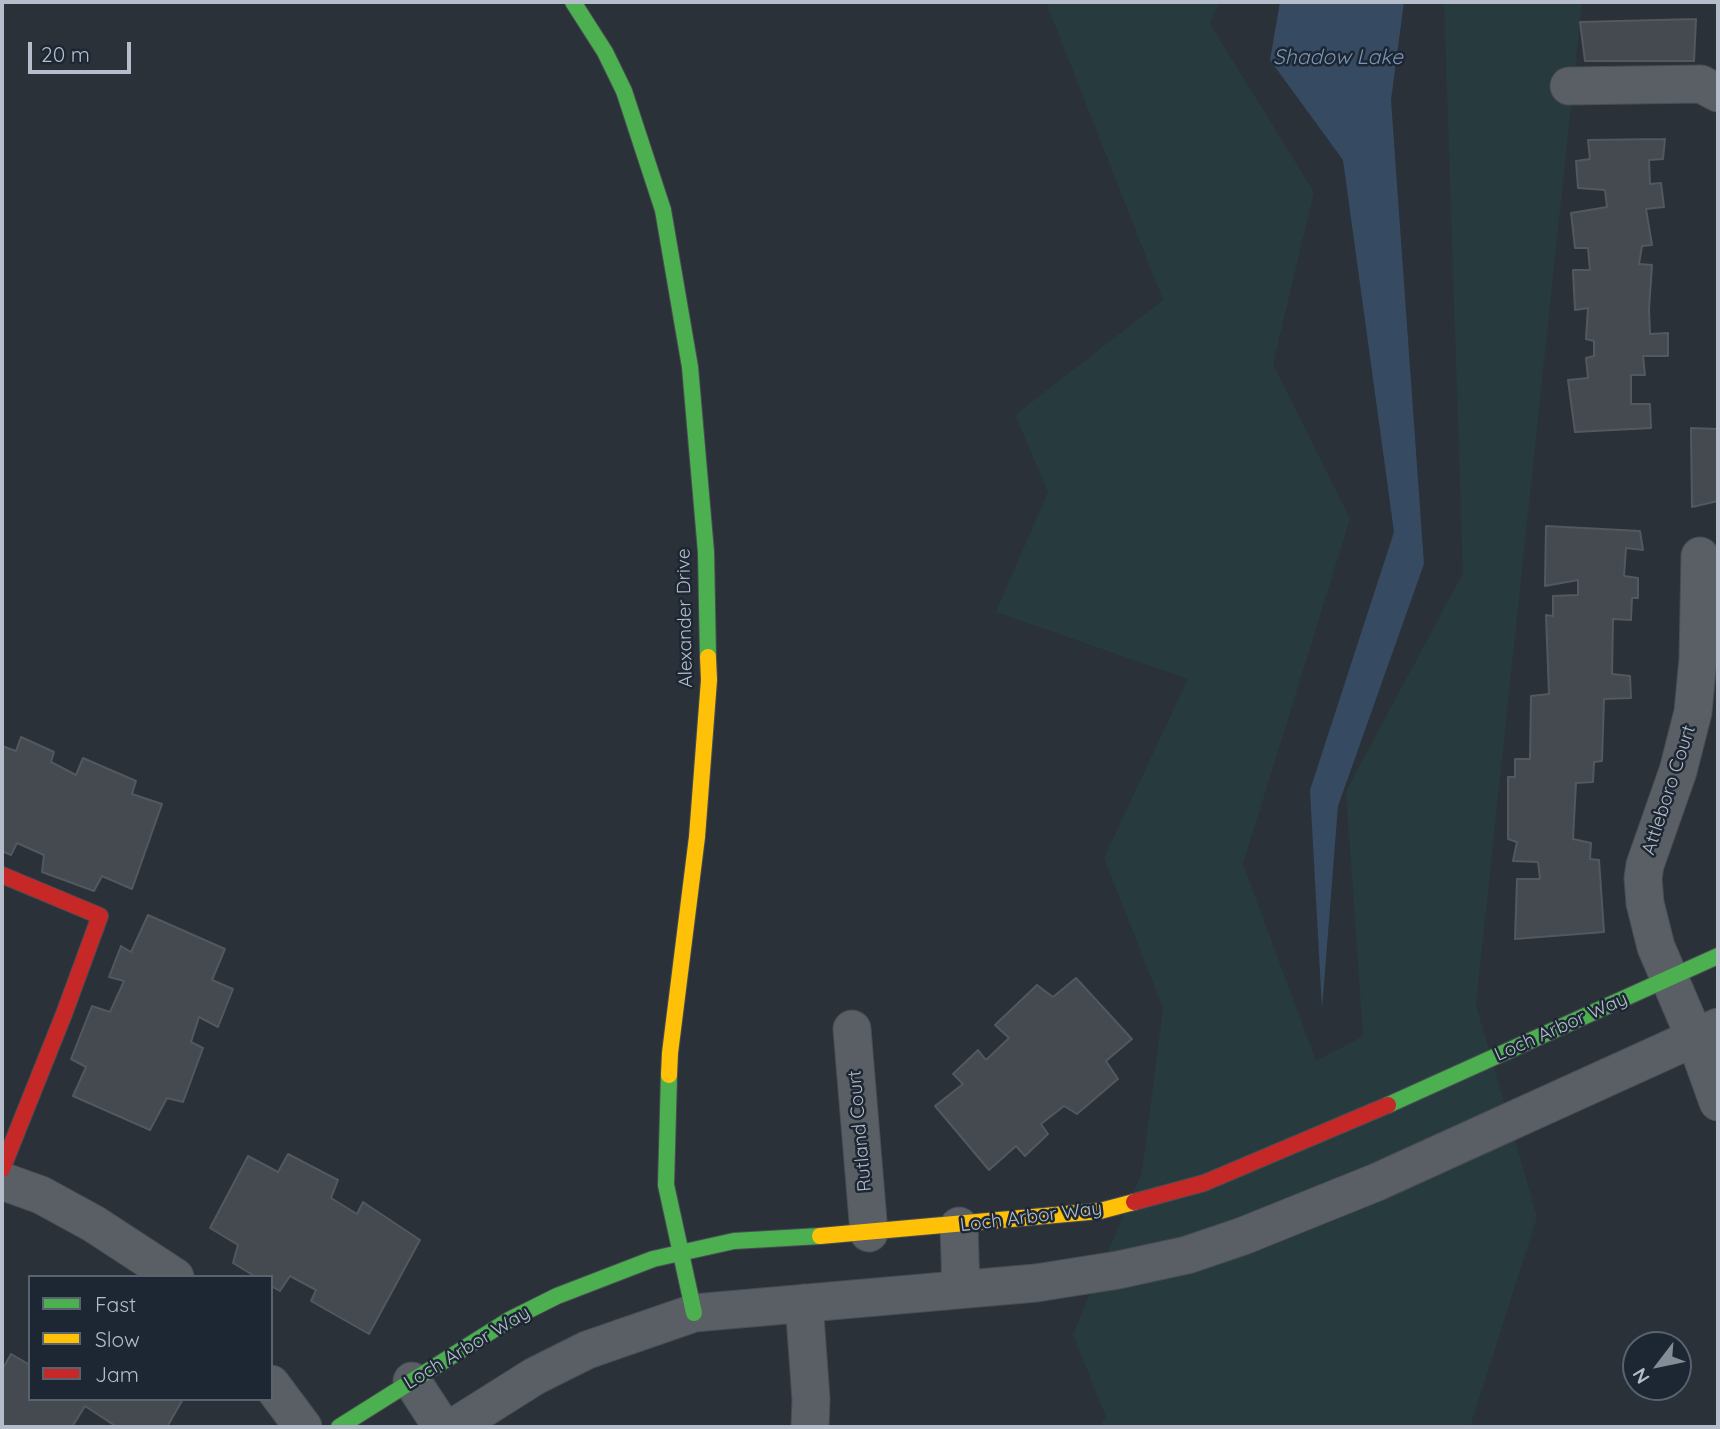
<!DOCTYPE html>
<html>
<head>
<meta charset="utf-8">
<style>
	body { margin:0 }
	#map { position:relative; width:1720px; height:1429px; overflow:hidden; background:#2a3138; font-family:Quicksand,sans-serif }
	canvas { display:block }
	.frame { position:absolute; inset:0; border:4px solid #b4bdc9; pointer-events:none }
	.legend { position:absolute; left:28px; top:1275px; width:245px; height:126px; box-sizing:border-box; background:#1d2733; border:2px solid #59636f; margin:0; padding:9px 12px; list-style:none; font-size:21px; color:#b4bdc9 }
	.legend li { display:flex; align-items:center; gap:14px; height:35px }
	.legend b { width:35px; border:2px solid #59636f }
	.north { position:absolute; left:1622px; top:1331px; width:70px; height:70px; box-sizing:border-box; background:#1d2733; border:2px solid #59636f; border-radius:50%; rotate:238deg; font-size:19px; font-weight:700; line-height:28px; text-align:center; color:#b4bdc9 }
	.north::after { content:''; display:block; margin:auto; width:24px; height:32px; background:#848c96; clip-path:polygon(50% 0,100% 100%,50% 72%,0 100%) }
	.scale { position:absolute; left:28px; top:42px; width:103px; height:32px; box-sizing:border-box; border:4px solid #b4bdc9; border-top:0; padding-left:9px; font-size:21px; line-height:24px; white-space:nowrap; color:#b4bdc9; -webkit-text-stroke:5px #1d2733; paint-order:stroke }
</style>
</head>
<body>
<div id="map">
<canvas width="1720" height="1429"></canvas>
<div class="frame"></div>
<ul class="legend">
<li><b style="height:9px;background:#4caf50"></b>Fast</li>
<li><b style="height:9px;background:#ffc107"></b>Slow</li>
<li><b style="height:9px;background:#c62828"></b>Jam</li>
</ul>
<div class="north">N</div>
<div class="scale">20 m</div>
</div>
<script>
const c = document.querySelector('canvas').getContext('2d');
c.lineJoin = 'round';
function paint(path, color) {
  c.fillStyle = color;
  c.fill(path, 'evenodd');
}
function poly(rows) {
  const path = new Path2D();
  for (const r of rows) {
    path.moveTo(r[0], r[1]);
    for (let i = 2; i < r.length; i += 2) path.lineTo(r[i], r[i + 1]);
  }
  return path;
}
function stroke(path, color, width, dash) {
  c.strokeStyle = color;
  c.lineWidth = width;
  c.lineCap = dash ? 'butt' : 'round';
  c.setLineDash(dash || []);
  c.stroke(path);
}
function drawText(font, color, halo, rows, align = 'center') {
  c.font = font + ' Quicksand,sans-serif';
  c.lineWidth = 5;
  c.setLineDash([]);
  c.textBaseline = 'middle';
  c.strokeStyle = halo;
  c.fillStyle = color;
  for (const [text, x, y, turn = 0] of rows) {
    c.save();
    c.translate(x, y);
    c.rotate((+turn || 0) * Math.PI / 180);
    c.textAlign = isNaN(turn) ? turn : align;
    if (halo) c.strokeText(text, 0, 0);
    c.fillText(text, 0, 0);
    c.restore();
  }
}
paint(poly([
	[1046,2,1219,2,1210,24,1314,192,1273,364,1350,519,1243,864,1316,1061,1363,1036,1346,791,1463,573,1444,2,1582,2,1476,1005,1537,1217,1470,1427,1099,1427,1106,1417,1073,1334,1142,1172,1163,1008,1104,858,1188,679,996,612,1048,492,1015,415,1163,300]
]), '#273b3e');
paint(poly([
	[1280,2,1404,2,1391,100,1424,564,1338,806,1322,1009,1310,790,1394,532,1343,160,1270,60]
]), '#364a62');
const building = poly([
	[1696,19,1694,61,1585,61,1580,22,1696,19],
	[1665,139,1663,159,1649,160,1650,184,1661,183,1664,207,1646,209,1652,245,1642,246,1639,264,1652,265,1649,309,1650,334,1668,333,1668,356,1643,356,1645,375,1631,375,1631,404,1650,404,1651,428,1575,432,1568,380,1588,378,1586,358,1594,356,1594,341,1586,339,1588,308,1575,310,1573,270,1590,270,1588,248,1575,248,1571,213,1607,207,1605,190,1578,188,1576,161,1590,159,1588,140,1665,139],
	[1691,428,1718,429,1718,501,1692,507,1691,428],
	[1546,526,1640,531,1643,550,1626,548,1624,576,1638,578,1638,598,1632,598,1631,620,1613,619,1612,674,1630,676,1631,698,1604,699,1602,761,1594,762,1593,782,1576,783,1573,839,1591,843,1590,859,1599,860,1604,932,1515,939,1517,879,1540,879,1538,862,1513,861,1517,842,1508,839,1508,777,1515,777,1515,759,1530,759,1531,696,1549,694,1546,615,1553,616,1553,596,1578,595,1578,580,1545,586,1546,526],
	[21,737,54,752,51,762,76,775,83,758,136,781,132,794,162,804,132,889,102,876,94,891,42,872,44,855,17,843,11,855,2,851,2,746,16,751,21,737],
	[148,915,225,949,212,980,233,989,218,1027,199,1017,191,1042,203,1048,183,1102,167,1098,150,1130,73,1096,86,1067,71,1059,92,1006,110,1012,124,981,109,977,121,946,131,952,148,915],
	[1076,978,1132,1039,1106,1061,1118,1079,1077,1114,1064,1106,1041,1124,1048,1134,1025,1156,1016,1146,989,1170,935,1106,963,1084,953,1074,978,1050,986,1060,1009,1038,995,1025,1037,985,1053,997,1076,978],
	[288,1154,338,1180,331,1198,357,1214,363,1202,420,1240,369,1334,311,1301,316,1290,290,1276,280,1291,271,1286,271,1277,256,1277,233,1263,238,1245,210,1228,248,1156,278,1172,288,1154],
	[11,1354,30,1365,30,1399,183,1399,167,1427,117,1427,85,1406,72,1427,2,1427,2,1370,11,1354]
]);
paint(building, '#444a50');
stroke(building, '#52585f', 2);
const street = poly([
	[1569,86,1701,84,1718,93],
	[1700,556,1698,659,1693,712,1678,771,1645,865,1643,878,1645,903,1656,947,1695,1038,1718,1102],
	[852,1029,869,1233],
	[2,1181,41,1195,94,1224,175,1277],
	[959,1226,961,1289],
	[804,1303,811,1399,810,1427],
	[412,1381,442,1427],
	[271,1384,303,1427],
	[454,1427,535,1376,587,1350,694,1313,1036,1283,1118,1270,1187,1255,1243,1236,1377,1182,1718,1027]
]);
const fast = poly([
	[573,2,605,52,624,91,663,210,690,367,706,552,708,657],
	[669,1075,666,1185,694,1313],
	[1388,1105,1718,956],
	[339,1427,509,1320,557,1296,653,1259,734,1241,820,1236]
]);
const slow = poly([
	[669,1075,670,1053,697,837,709,680,708,657],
	[820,1236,1100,1211,1134,1202]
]);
const jam = poly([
	[2,875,100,916,64,1014,2,1169],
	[1134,1202,1204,1183,1388,1105]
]);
stroke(street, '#484d53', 39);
stroke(fast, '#484d53', 18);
stroke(slow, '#484d53', 18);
stroke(jam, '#484d53', 18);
stroke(street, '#5a5f66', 37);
stroke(fast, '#4caf50', 16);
stroke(slow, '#ffc107', 16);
stroke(jam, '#c62828', 16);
drawText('19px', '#b4bdc9', '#1d2733', [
	["Alexander Drive",685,618,-91],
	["Attleboro Court",1669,790,-72],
	["Loch Arbor Way",1561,1027,-24],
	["Rutland Court",860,1131,-95],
	["Loch Arbor Way",1031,1217,-7],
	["Loch Arbor Way",467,1348,-31]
]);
drawText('italic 21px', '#7b94b2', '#1d2733', [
	["Shadow Lake",1338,58]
]);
</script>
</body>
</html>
